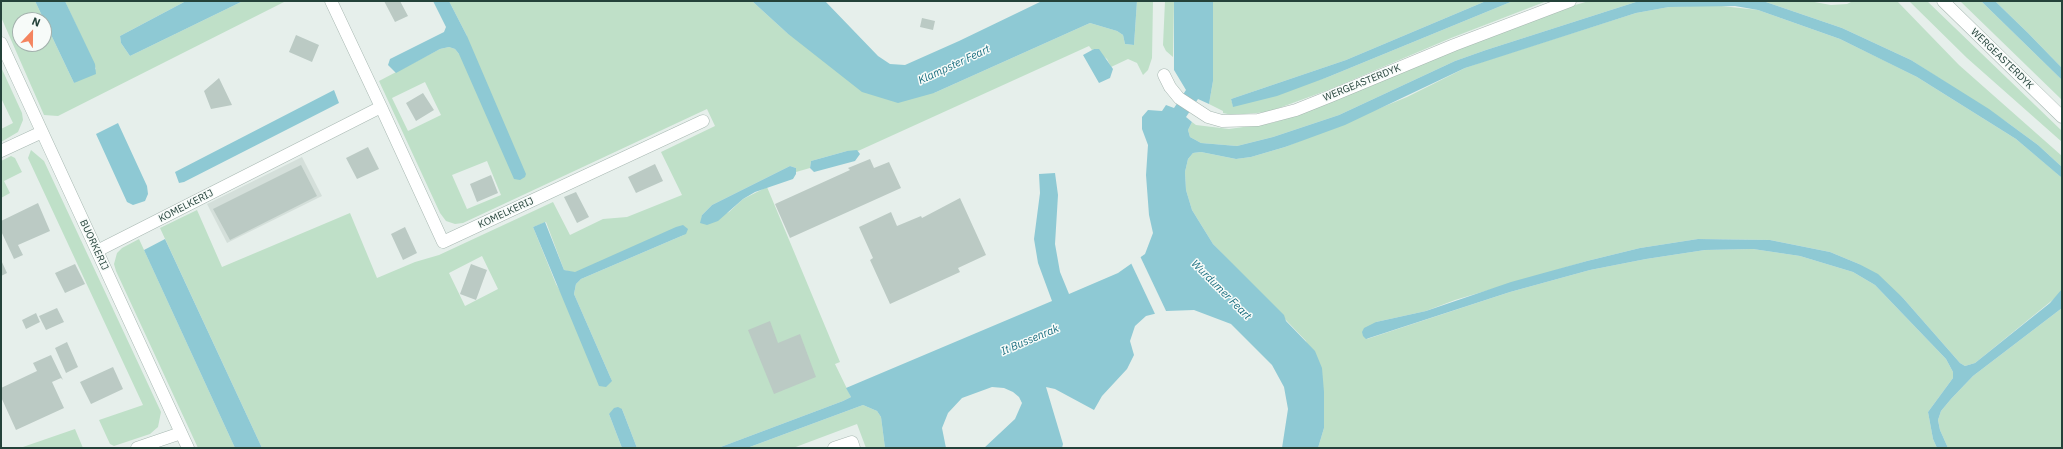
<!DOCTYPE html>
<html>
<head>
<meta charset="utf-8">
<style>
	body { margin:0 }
	#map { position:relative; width:2063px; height:449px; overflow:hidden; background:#e6efeb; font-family:"IBM Plex Sans",sans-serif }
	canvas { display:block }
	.frame { position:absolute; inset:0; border:2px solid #24423a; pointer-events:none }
	.north { position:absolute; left:12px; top:12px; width:40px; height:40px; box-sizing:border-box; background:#f7fbf9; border:1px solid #a3b1ad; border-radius:50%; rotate:22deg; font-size:11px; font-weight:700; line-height:16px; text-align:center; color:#24423a }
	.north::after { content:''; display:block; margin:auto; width:14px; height:18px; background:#f4845f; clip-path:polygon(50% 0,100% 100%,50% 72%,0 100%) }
</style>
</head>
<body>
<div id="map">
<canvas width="2063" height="449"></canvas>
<div class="frame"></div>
<div class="north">N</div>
</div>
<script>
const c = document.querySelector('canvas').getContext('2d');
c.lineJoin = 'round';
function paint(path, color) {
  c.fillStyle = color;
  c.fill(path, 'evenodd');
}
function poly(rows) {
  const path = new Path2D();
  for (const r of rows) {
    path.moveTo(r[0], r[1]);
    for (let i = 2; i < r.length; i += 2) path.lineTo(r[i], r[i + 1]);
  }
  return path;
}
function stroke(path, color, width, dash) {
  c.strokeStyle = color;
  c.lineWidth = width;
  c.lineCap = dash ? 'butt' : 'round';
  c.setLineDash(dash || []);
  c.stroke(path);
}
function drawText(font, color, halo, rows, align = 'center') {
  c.font = font + ' "IBM Plex Sans",sans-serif';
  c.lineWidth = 3;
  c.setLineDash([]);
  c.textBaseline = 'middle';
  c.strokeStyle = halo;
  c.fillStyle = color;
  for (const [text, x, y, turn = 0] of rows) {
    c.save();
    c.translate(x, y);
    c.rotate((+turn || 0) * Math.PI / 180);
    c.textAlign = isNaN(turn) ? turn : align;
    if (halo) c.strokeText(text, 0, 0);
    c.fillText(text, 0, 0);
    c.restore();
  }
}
paint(poly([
	[302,157,322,196,227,243,207,204]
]), '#d4dfda');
paint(poly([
	[1,1,35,1,74,83,96,69,65,1,186,1,120,36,121,43,130,56,243,1,286,1,58,116,44,115,1,17],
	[20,20,44,20,44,44,20,44],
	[449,1,752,1,787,33,934,93,1090,23,1117,31,1123,35,1125,44,1134,45,1137,1,1153,1,1152,58,1148,70,1143,75,1137,63,1128,59,1111,67,1107,59,1094,49,1092,50,1089,46,858,151,847,151,811,161,810,168,796,172,796,168,790,166,712,205,702,215,701,223,729,212,743,199,767,187,840,362,835,364,851,397,843,401,718,448,637,448,622,409,609,414,622,448,262,448,160,228,197,210,222,267,350,213,377,278,415,262,439,255,553,202,570,235,603,219,627,217,682,195,661,152,715,126,707,109,463,223,455,224,446,221,440,213,379,81,440,49,449,47,455,49,459,54,467,36],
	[425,82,441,115,408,131,392,98],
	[487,161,501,195,467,209,452,175],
	[546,222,564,270,575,273,597,263,686,234,581,279,576,284,574,294,612,381,556,284,533,227],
	[482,256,498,289,465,306,449,273],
	[1165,1,1174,1,1173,57,1166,51,1163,45],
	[1213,1,1486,1,1346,60,1231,99,1233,106,1328,77,1513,1,1547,1,1451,38,1331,89,1268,112,1232,115,1223,113,1223,111,1209,104,1213,81],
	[1589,1,1639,1,1486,50,1455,61,1339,115,1273,137,1237,146,1201,143,1190,137,1188,130,1192,122,1196,125,1229,129,1272,123,1298,115,1455,49,1558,10],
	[1763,1,1809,1,1831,5,1847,4,1853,1,1897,1,1959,65,2062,156,2062,167,2038,145,2008,123,1911,60,1842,28],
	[1909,1,1927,1,2062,131,2062,142,1967,58],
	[1960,1,1981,1,2062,80,2062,100],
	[1995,1,2062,1,2062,68,2028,33],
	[1713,5,1758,10,1840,39,1885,61,1917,77,2016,139,2054,171,2062,178,2062,289,2060,294,1975,363,1965,366,1960,363,1903,298,1859,264,1830,252,1770,240,1698,239,1640,248,1587,261,1455,300,1426,311,1376,322,1367,339,1510,292,1590,270,1646,259,1705,250,1753,249,1800,256,1853,272,1875,285,1946,359,1953,372,1953,378,1928,412,1933,439,1937,448,1318,448,1324,428,1306,341,1213,244,1192,210,1186,190,1185,172,1188,159,1193,153,1201,152,1236,159,1251,157,1285,147,1407,97,1465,68,1488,60,1636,13,1669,7],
	[1,67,22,113,23,120,18,132,1,142,1,129,13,123,1,98],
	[31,150,44,161,161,412,158,427,150,434,114,446,110,444,99,420,143,405,28,158],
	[11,156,15,158,22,172,4,181,10,193,1,198,1,161],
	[139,239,235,448,198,448,116,271,114,264,117,253,122,248],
	[2062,308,2062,448,1948,448,1940,430,1938,420,1941,411,1951,399,1973,376],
	[863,405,877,411,881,417,885,448,866,448,857,424,793,448,747,448],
	[75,429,83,448,20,448]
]), '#bfe0c8');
paint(poly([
	[35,1,65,1,95,64,96,74,74,83],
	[186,1,243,1,130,56,121,43,120,36],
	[433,1,449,1,467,36,526,174,525,177,520,180,514,179,459,54,455,49,449,47,440,49,396,73,388,65,390,59,444,32,446,27],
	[752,1,825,1,878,56,890,64,905,65,959,41,1042,1,1137,1,1134,45,1125,44,1123,35,1117,31,1090,23,934,93,898,103,862,92,787,33],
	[1174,1,1213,1,1213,81,1209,104,1198,99,1186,117,1192,122,1188,130,1190,137,1201,143,1237,146,1273,137,1339,115,1455,61,1486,50,1639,1,1763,1,1842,28,1911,60,1989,109,2038,145,2062,167,2062,178,2016,139,1917,77,1840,39,1758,10,1735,6,1669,7,1636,13,1465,68,1345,125,1285,147,1251,157,1236,159,1201,152,1193,153,1188,159,1185,172,1186,190,1192,210,1213,244,1284,315,1286,321,1315,351,1322,368,1324,392,1324,428,1318,448,1282,448,1288,409,1284,387,1272,365,1231,324,1194,310,1166,311,1146,316,1135,326,1130,341,1134,355,1127,369,1102,396,1094,410,1055,389,1046,387,1063,444,1062,448,984,448,1015,419,1022,403,1019,397,1013,392,1004,388,992,387,962,398,948,413,942,428,946,448,885,448,881,417,877,411,863,405,747,448,718,448,843,401,851,397,846,388,1052,301,1038,263,1034,239,1040,193,1039,174,1055,173,1058,195,1055,244,1060,272,1069,294,1118,273,1145,254,1153,233,1149,215,1146,175,1148,145,1142,129,1142,117,1148,110,1162,111,1166,105,1174,108,1186,90,1174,70],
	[1486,1,1513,1,1328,77,1277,96,1233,107,1231,99,1346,60],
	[1981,1,1995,1,2028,33,2062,68,2062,80],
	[1094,49,1099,49,1113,69,1110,78,1099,83,1083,55],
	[334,90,339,103,184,182,179,183,175,172],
	[118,123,147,186,148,194,145,201,133,205,127,202,96,134],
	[857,150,860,154,855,161,814,172,810,168,811,161,847,151],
	[790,166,796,168,796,174,793,179,755,192,743,199,718,221,707,225,700,223,702,215,712,205],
	[545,222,564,270,575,272,676,227,683,225,688,229,686,234,581,279,576,284,574,294,612,381,606,387,599,386,533,227],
	[165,239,262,448,235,448,144,250],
	[1698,239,1770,240,1830,252,1859,264,1878,274,1903,298,1960,363,1965,366,1975,363,2050,303,2062,289,2062,308,1973,376,1951,399,1941,411,1938,420,1940,430,1948,448,1937,448,1933,439,1928,412,1953,378,1953,372,1946,359,1875,285,1853,272,1800,256,1753,249,1705,250,1646,259,1590,270,1510,292,1366,339,1363,336,1362,332,1364,328,1376,322,1426,311,1511,282,1587,261,1640,248],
	[618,407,622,409,637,448,622,448,609,414,614,408]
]), '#8ec9d4');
paint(poly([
	[1140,256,1167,313,1156,316,1131,263]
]), '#e6efeb');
paint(poly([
	[384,1,400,1,408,16,395,22],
	[922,18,935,21,933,30,920,27],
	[296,35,319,45,312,62,289,52],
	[219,78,232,105,211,109,204,91],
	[423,93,434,110,416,121,406,103],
	[368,147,379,169,357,179,346,158],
	[870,159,874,168,889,162,901,188,790,238,775,204,850,170,848,168],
	[655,164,663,181,636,193,628,177],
	[301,165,317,196,230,240,213,209],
	[491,175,498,193,477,202,470,184],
	[576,192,589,217,577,223,564,197],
	[960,198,986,255,958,268,960,272,890,304,870,260,873,258,859,227,891,212,897,226,921,216,922,218],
	[38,203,50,231,18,245,23,255,14,259,1,231,1,221],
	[405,227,417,253,403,260,391,234],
	[1,260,7,273,1,276],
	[75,264,85,284,65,293,55,273],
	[471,264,487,270,476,300,460,294],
	[57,308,64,322,46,330,39,316],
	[36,313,40,322,26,329,22,320],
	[770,321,778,343,800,334,816,377,774,394,748,330],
	[67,342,78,367,66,373,55,348],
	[51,355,63,380,61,378,52,382,64,408,16,430,1,397,1,388,37,371,33,363],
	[113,367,123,389,91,404,80,382]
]), '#bbcac4');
const minor = poly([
	[331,1,381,107],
	[1,43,188,448],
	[1164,75,1170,87,1179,98,1208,117,1222,121,1258,120,1296,110,1331,96,1454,45,1570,1],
	[1,151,42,132],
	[97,251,381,107,443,242,703,121],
	[137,448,181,433],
	[834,448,852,442,854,448]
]);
const tertiary = poly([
	[1943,1,2062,117]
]);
stroke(minor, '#a8b8b2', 13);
stroke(tertiary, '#a8b8b2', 13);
stroke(minor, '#fff', 12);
stroke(tertiary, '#fff', 12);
drawText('10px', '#24423a', '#f7fbf9', [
	["WERGEASTERDYK",2002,59,44],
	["WERGEASTERDYK",1362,83,-22],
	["KOMELKERIJ",186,206,-27],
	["KOMELKERIJ",506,213,-25],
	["BUORKERIJ",94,245,65]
]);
drawText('italic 11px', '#1c6f80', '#f7fbf9', [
	["Klampster Feart",954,65,-25],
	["Wurdumer Feart",1221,290,45],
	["It Bussenrak",1030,340,-23]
]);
</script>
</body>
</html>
